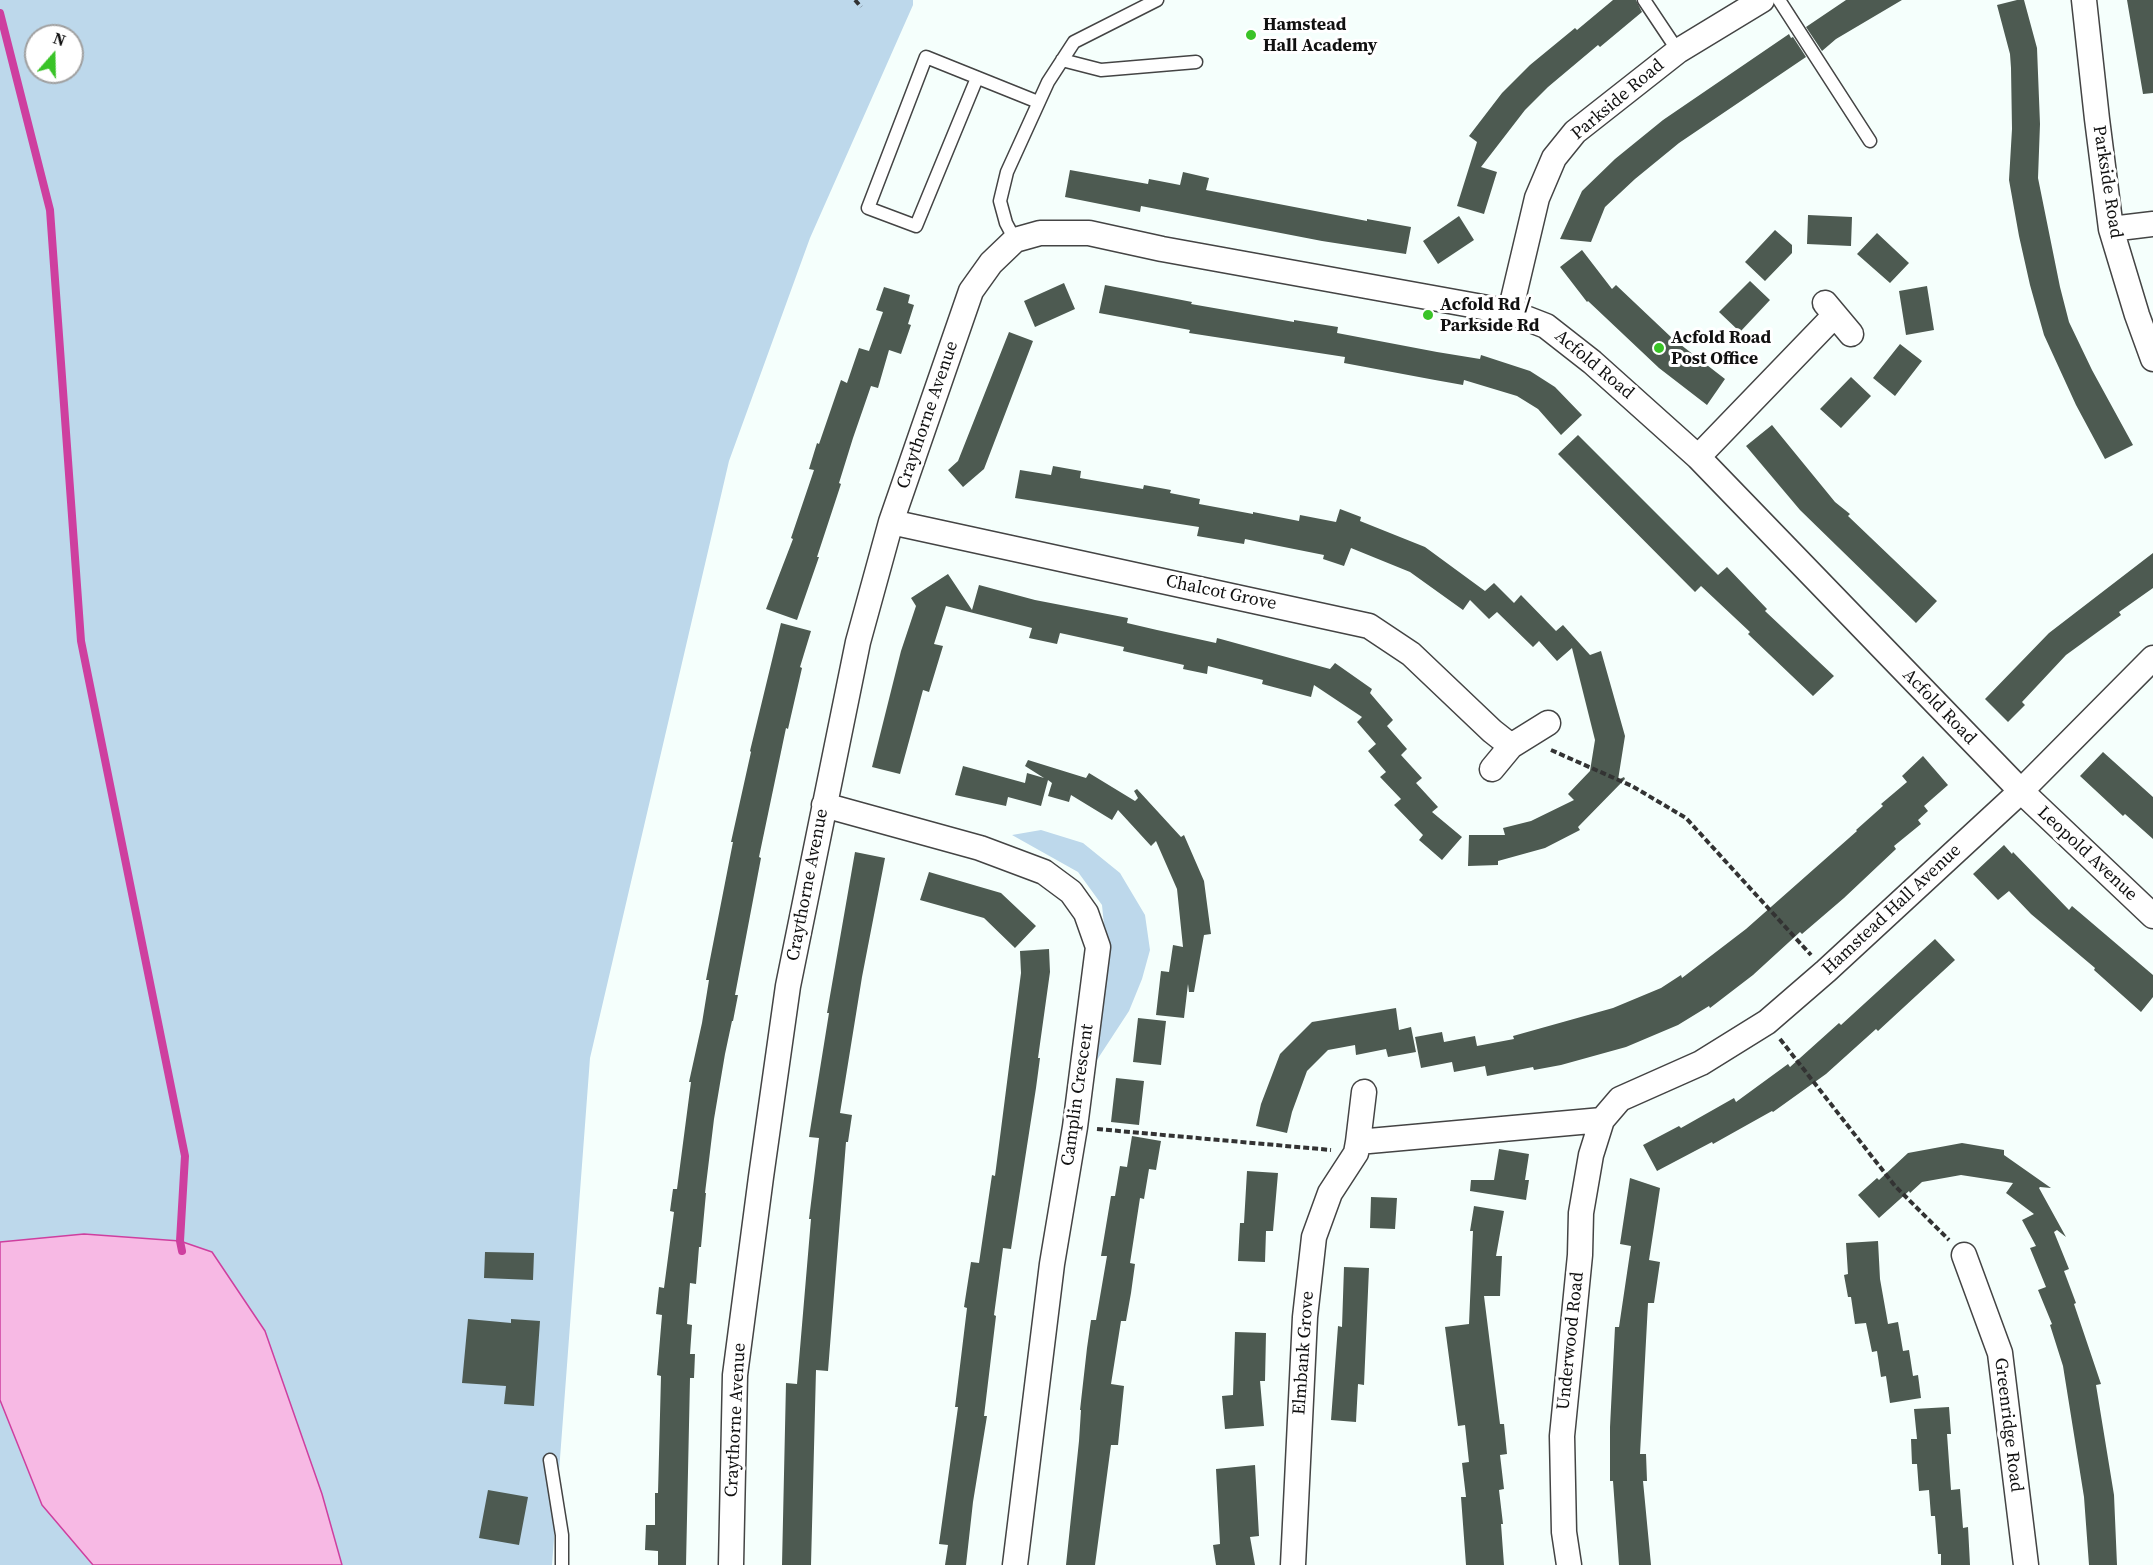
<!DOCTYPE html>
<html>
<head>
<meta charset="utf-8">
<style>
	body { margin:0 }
	#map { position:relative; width:2153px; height:1565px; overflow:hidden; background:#f5fffc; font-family:"Source Serif 4",serif }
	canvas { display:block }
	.north { position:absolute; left:24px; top:24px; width:60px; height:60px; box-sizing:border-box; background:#fff; border:2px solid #a0a0a0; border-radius:50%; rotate:20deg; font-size:16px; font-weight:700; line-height:24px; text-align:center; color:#111 }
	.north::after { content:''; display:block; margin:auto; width:21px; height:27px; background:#39c327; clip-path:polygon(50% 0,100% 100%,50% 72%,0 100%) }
</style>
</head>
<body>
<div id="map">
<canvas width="2153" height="1565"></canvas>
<div class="north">N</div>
</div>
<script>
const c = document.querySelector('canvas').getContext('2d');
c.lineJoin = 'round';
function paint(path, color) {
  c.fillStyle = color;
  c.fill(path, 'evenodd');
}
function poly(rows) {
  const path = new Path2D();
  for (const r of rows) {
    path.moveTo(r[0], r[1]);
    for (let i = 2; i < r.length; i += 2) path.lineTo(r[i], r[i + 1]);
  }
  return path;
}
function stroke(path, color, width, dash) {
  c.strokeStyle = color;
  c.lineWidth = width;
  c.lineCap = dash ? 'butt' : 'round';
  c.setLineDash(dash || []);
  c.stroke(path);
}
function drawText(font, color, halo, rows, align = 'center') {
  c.font = font + ' "Source Serif 4",serif';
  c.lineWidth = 6;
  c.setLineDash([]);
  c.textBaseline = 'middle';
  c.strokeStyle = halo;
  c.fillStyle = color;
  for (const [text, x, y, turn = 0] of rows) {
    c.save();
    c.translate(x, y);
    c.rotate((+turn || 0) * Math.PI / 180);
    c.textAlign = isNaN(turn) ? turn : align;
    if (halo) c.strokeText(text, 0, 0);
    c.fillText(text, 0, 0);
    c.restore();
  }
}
paint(poly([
	[0,0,913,0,913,5,810,238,729,461,590,1058,552,1565,0,1565],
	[36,36,72,36,72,72,36,72],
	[1041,830,1083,843,1120,873,1145,915,1150,950,1142,979,1129,1011,1095,1063,1108,965,1102,905,1078,872,1012,835]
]), '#bdd8eb');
const water = poly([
	[84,1234,180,1241,212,1252,265,1331,322,1494,342,1565,93,1565,42,1505,0,1400,0,1242,84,1234]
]);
paint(water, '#f7b9e4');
stroke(water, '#ce3f9f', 1.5);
stroke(poly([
	[0,13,50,210,81,641,185,1156,180,1241,182,1251]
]), '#ce3f9f', 8);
paint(poly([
	[1613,0,1636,0,1642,12,1600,47,1598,45,1548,87,1525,110,1481,167,1497,172,1484,214,1457,206,1477,142,1469,136,1502,93,1530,65,1575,28,1577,30],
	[1846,0,1902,0,1836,39,1822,51,1806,27],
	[2017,0,2024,0,2037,48,2040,124,2038,178,2060,287,2069,322,2092,370,2133,445,2105,459,2076,405,2044,335,2030,285,2019,236,2009,180,2012,129,2011,68,2010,54,1997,5],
	[2127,0,2153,0,2153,93,2143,94],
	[1789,34,1791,38,1793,37,1806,57,1679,143,1635,179,1605,207,1591,242,1560,239,1582,191,1615,159,1663,120],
	[1070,170,1148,184,1149,179,1180,185,1183,172,1209,178,1206,190,1367,221,1367,219,1411,227,1406,254,1322,241,1141,206,1140,212,1065,197],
	[1808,215,1852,217,1851,246,1807,244],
	[1459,216,1474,240,1438,264,1423,241],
	[1775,230,1792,245,1792,253,1765,281,1745,262],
	[1877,233,1909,263,1890,283,1857,254],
	[1582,250,1612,289,1616,285,1672,338,1725,379,1707,405,1659,368,1588,301,1587,302,1560,267],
	[1750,281,1770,300,1740,332,1719,312],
	[1064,283,1075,309,1035,327,1024,301],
	[1105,285,1192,302,1191,304,1294,322,1294,320,1338,327,1337,333,1437,352,1480,359,1481,355,1530,371,1555,387,1582,415,1561,435,1538,409,1517,396,1464,380,1463,385,1435,380,1344,363,1345,357,1189,333,1190,330,1099,313],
	[1927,286,1934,330,1906,335,1899,291],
	[884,287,910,295,908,303,914,305,908,324,911,325,901,354,889,350,878,388,871,386,853,438,839,483,841,484,817,557,819,557,797,620,766,609,793,539,791,538,814,470,809,469,817,443,819,444,841,380,847,383,859,348,869,351,883,312,876,310],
	[1009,332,1033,341,984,469,963,487,948,470,958,461],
	[1900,344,1922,361,1895,396,1873,378],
	[1851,377,1871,396,1841,428,1820,409],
	[1772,425,1835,502,1850,514,1848,516,1937,601,1916,623,1800,510,1746,446],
	[1578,435,1718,575,1727,567,1767,609,1765,611,1834,676,1813,696,1748,634,1750,632,1701,586,1695,592,1558,454],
	[1053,466,1081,471,1080,478,1143,489,1144,485,1171,490,1170,493,1200,499,1199,504,1253,514,1253,512,1299,521,1300,515,1336,522,1340,509,1361,517,1360,521,1425,547,1485,591,1494,583,1514,603,1521,595,1556,631,1563,625,1590,655,1601,651,1625,736,1618,780,1624,777,1625,779,1578,827,1580,830,1545,848,1498,861,1498,865,1468,866,1469,835,1505,835,1503,828,1531,821,1574,800,1568,794,1590,771,1595,740,1572,648,1557,661,1539,641,1533,647,1497,612,1489,619,1470,600,1463,610,1410,572,1351,548,1344,566,1323,559,1324,555,1269,544,1245,539,1244,544,1197,536,1199,527,1015,498,1020,470,1051,475],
	[2153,553,2153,588,2119,612,2121,615,2066,655,2022,702,2025,705,2008,722,1985,699,2049,633],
	[948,574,972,610,979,585,1035,600,1128,618,1127,623,1157,630,1216,643,1217,638,1330,669,1335,663,1372,689,1370,693,1393,720,1387,726,1407,749,1401,755,1422,778,1416,783,1438,807,1432,812,1462,837,1442,860,1419,840,1423,835,1394,805,1401,799,1380,777,1386,772,1368,751,1376,744,1357,722,1362,717,1314,685,1311,697,1262,684,1263,680,1208,666,1207,674,1183,669,1184,665,1123,651,1124,647,1060,633,1057,644,1029,638,1032,628,946,606,934,644,943,646,929,692,923,690,900,774,872,767,901,651,916,606,911,598],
	[781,623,811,631,800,667,802,668,788,729,786,728,759,857,761,858,735,995,738,995,733,1021,732,1021,725,1054,714,1119,705,1193,706,1193,701,1247,699,1247,696,1284,690,1283,687,1324,692,1325,690,1354,695,1354,694,1378,690,1378,686,1565,658,1565,658,1551,645,1550,646,1525,655,1525,655,1493,658,1493,661,1376,657,1375,662,1315,656,1314,659,1287,664,1288,674,1212,670,1211,673,1189,677,1189,691,1082,689,1082,702,1023,709,980,706,980,733,842,731,842,751,752,750,751],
	[2103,752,2153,797,2153,839,2125,814,2123,816,2080,776],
	[1923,756,1948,785,1924,806,1928,811,1918,820,1921,824,1894,846,1896,849,1844,898,1802,934,1800,932,1753,975,1710,1008,1709,1006,1678,1025,1626,1047,1561,1065,1534,1070,1533,1067,1487,1076,1485,1066,1454,1072,1452,1062,1421,1068,1415,1037,1442,1032,1444,1042,1475,1036,1477,1046,1514,1039,1513,1036,1613,1008,1661,988,1681,975,1682,978,1746,929,1857,831,1856,830,1883,806,1881,804,1907,782,1902,776],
	[1028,760,1086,778,1089,773,1135,801,1138,798,1134,791,1137,789,1181,837,1184,835,1204,881,1211,934,1204,935,1194,992,1189,992,1188,984,1184,1018,1156,1015,1161,971,1169,972,1173,945,1183,947,1177,889,1156,841,1151,846,1118,810,1112,820,1071,795,1069,802,1048,796,1052,783,1048,780,1041,806,1008,797,1006,806,955,795,963,766,1025,783,1027,773,1044,778,1025,766],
	[2004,845,2012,854,2013,852,2069,910,2072,906,2153,975,2153,997,2141,1012,2094,970,2095,968,2031,914,2009,891,1998,900,1973,874],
	[855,852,885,858,862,977,840,1113,852,1115,848,1142,846,1142,828,1371,816,1370,811,1565,782,1565,786,1383,797,1384,811,1219,809,1219,819,1138,809,1137,829,1013,827,1013],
	[929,872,1001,893,1036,926,1015,948,984,918,920,900],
	[1935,939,1955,960,1878,1031,1876,1029,1826,1074,1773,1112,1772,1111,1713,1144,1712,1142,1657,1171,1643,1145,1679,1126,1681,1128,1734,1098,1736,1102,1788,1064,1790,1067,1839,1023,1841,1025],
	[1049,949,1050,972,1038,1058,1040,1058,1036,1088,1011,1249,1003,1248,994,1315,996,1316,984,1416,987,1416,973,1502,966,1565,945,1565,948,1545,939,1544,958,1407,955,1407,967,1308,964,1307,971,1262,979,1263,992,1175,995,1176,1021,973,1020,951],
	[1396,1008,1399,1030,1411,1027,1416,1052,1388,1057,1386,1049,1356,1055,1355,1045,1328,1050,1307,1071,1292,1112,1287,1133,1256,1126,1261,1104,1280,1054,1312,1022],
	[1138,1018,1166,1021,1161,1065,1133,1062],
	[1116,1078,1144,1081,1139,1125,1111,1122],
	[1132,1136,1161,1141,1156,1170,1149,1169,1144,1199,1140,1198,1130,1263,1135,1264,1131,1293,1126,1321,1121,1321,1111,1384,1124,1386,1118,1445,1111,1445,1095,1565,1066,1565,1079,1441,1081,1410,1080,1410,1087,1348,1091,1320,1096,1320,1107,1256,1101,1256,1111,1196,1115,1196,1120,1166,1127,1167],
	[1962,1143,2004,1150,2004,1155,2051,1188,2040,1187,2039,1188,2066,1237,2057,1230,2054,1232,2069,1269,2064,1271,2076,1303,2074,1304,2101,1384,2096,1385,2114,1495,2117,1565,2089,1565,2084,1497,2063,1366,2050,1325,2052,1324,2038,1290,2046,1287,2030,1248,2036,1246,2022,1220,2034,1214,2006,1193,2013,1183,1961,1175,1922,1182,1910,1193,1909,1191,1879,1218,1858,1195,1877,1178,1879,1180,1908,1153],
	[1499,1149,1529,1154,1525,1180,1529,1180,1526,1200,1470,1191,1471,1180,1494,1180],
	[1247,1171,1278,1173,1273,1231,1266,1231,1265,1262,1238,1261,1240,1223,1244,1223],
	[1630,1178,1660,1188,1649,1260,1660,1262,1654,1303,1648,1303,1640,1454,1646,1454,1647,1481,1643,1481,1651,1565,1619,1565,1613,1481,1610,1481,1610,1427,1615,1327,1619,1327,1631,1246,1620,1244],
	[1371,1197,1397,1198,1395,1229,1370,1228],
	[1474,1206,1504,1211,1496,1256,1502,1256,1500,1296,1484,1296,1500,1424,1504,1424,1507,1454,1500,1455,1504,1489,1499,1490,1503,1524,1501,1524,1504,1565,1466,1565,1461,1497,1466,1497,1462,1463,1469,1462,1465,1425,1458,1426,1445,1327,1469,1324,1473,1231,1470,1231],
	[1878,1241,1880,1279,1888,1324,1898,1322,1903,1351,1909,1350,1913,1376,1918,1375,1921,1398,1890,1403,1886,1376,1881,1377,1877,1351,1872,1352,1866,1323,1855,1324,1851,1297,1848,1297,1844,1275,1848,1274,1846,1243],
	[485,1252,534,1253,533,1280,484,1278],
	[1344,1267,1369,1268,1364,1385,1358,1384,1356,1422,1331,1420,1338,1326,1342,1327],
	[468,1319,511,1323,511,1319,540,1321,534,1406,504,1404,506,1386,462,1383],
	[1235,1332,1266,1333,1265,1381,1260,1381,1264,1426,1225,1429,1222,1396,1233,1395],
	[1949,1407,1951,1434,1947,1434,1951,1490,1960,1489,1963,1528,1968,1527,1970,1565,1941,1565,1941,1554,1938,1554,1935,1516,1931,1516,1929,1490,1919,1491,1917,1464,1912,1464,1911,1439,1917,1439,1914,1409],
	[1255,1465,1259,1536,1250,1537,1255,1565,1216,1565,1213,1545,1220,1544,1216,1469],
	[488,1490,528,1497,519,1545,479,1538]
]), '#4d5a51');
const service = poly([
	[1644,0,1678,51],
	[1779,0,1870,141],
	[1062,60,1101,70,1196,62],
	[977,78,916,226,868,208,926,57,1038,102],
	[1015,240,1006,223,1000,201,1007,172,1048,82,1074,42,1157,0],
	[550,1460,562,1535,562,1565]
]);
const minor = poly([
	[2084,0,2097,119,2111,229,2137,315,2153,359],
	[2111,229,2153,224],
	[1825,303,1851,334],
	[1510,312,1537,198,1554,158,1575,132,1678,51,1762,0],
	[1698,457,1834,316],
	[891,522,1369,626,1411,654,1492,731,1511,746],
	[1492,769,1511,746,1548,723],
	[824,805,980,848,1044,872,1071,892,1086,913,1098,947,1075,1127,1052,1264,1015,1565],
	[1358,1142,1364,1092],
	[1964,1255,2000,1353,2026,1565],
	[731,1565,735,1375,761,1177,788,986,858,642,891,522,971,291,991,263,1015,240,1040,233,1089,233,1162,249,1510,312,1546,326,1592,362,1698,457,2021,791,2153,916],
	[1293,1565,1305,1317,1314,1237,1330,1193,1356,1153,1358,1142,1602,1120],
	[1569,1565,1564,1532,1562,1436,1580,1255,1581,1213,1591,1155,1602,1120,1620,1099,1701,1063,1767,1022,1826,971,2021,791,2153,658]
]);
stroke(service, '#444', 15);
stroke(minor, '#444', 27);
stroke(poly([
	[855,0,861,7],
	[1551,750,1632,786,1686,818,1811,955],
	[1780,1039,1895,1186,1949,1240],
	[1097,1129,1331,1150]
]), '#333', 4, [6, 3]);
stroke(service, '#fff', 12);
stroke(minor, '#fff', 24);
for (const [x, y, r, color] of [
	[1251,35,6,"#39c327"],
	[1428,315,6,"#39c327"],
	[1659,348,6,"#39c327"]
]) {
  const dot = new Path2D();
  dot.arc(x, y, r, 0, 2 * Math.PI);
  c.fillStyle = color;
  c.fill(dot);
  stroke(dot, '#fff', 2);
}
drawText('bold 18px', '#111', '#fff', [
	["Hamstead",1263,25],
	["Hall Academy",1263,46],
	["Acfold Rd /",1440,305],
	["Parkside Rd",1440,326],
	["Acfold Road",1671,338],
	["Post Office",1671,359]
], 'left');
drawText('18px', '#111', '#fff', [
	["Parkside Road",1618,100,-40],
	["Parkside Road",2107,182,81],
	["Acfold Road",1594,365,40],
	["Craythorne Avenue",928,415,-71],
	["Chalcot Grove",1221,593,12],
	["Acfold Road",1939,707,46],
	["Leopold Avenue",2087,854,43],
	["Craythorne Avenue",808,885,-79],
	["Hamstead Hall Avenue",1892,910,-43],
	["Camplin Crescent",1078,1095,-82],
	["Underwood Road",1571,1341,-84],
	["Elmbank Grove",1304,1353,-86],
	["Craythorne Avenue",736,1420,-87],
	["Greenridge Road",2008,1425,83]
]);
</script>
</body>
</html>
